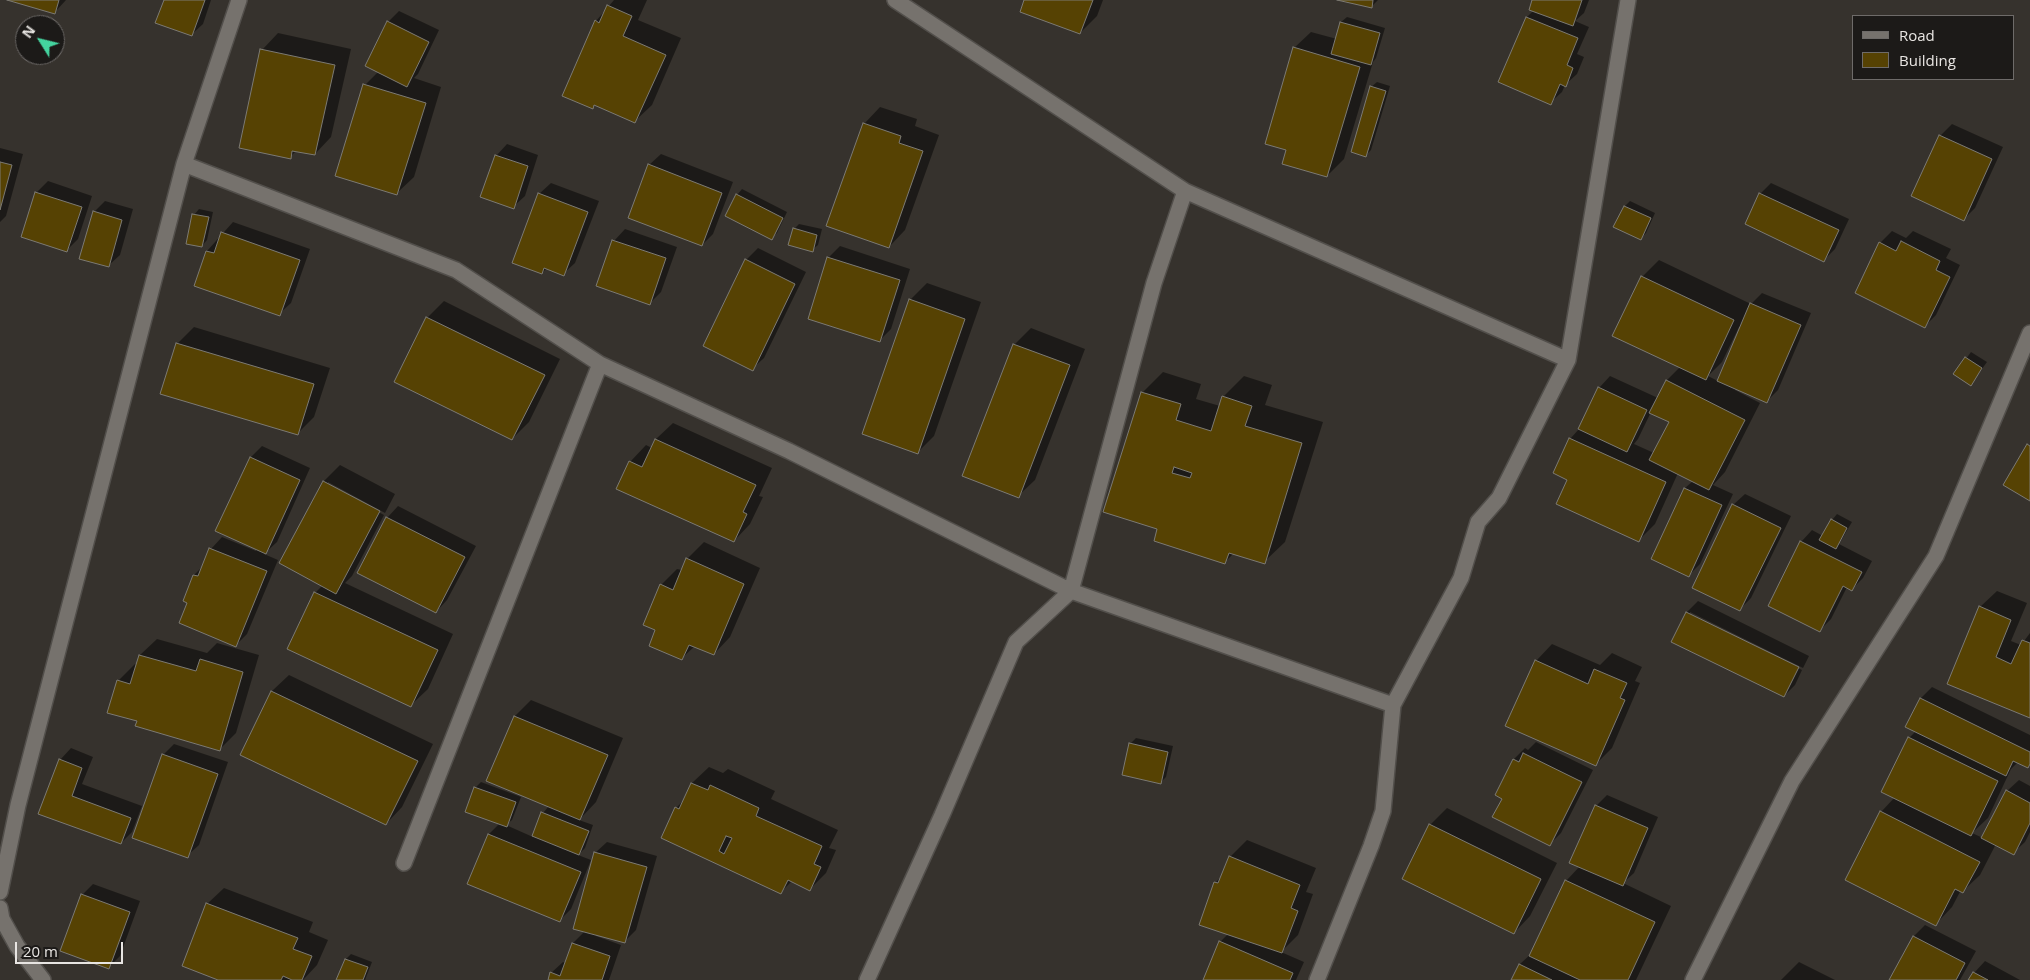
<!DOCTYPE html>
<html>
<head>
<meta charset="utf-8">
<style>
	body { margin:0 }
	#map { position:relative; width:2030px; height:980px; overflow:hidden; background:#36322d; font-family:"Open Sans",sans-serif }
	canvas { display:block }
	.legend { position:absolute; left:1852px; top:15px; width:162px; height:65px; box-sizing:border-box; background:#1c1a18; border:1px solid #6e6b69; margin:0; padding:6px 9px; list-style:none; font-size:15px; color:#e8e5e2 }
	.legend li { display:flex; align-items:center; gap:10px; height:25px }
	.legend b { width:25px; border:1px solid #6e6b69 }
	.north { position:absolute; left:15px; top:15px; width:50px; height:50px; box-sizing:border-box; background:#1c1a18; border:1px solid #6e6b69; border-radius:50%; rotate:306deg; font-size:14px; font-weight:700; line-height:20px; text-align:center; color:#e8e5e2 }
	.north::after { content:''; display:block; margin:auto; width:18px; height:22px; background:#44d49f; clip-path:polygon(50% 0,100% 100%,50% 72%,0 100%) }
	.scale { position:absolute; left:15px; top:942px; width:108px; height:22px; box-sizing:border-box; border:2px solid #e8e5e2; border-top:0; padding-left:6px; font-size:15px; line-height:18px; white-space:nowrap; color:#e8e5e2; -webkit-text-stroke:4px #1c1a18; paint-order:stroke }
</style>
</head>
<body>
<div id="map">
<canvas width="2030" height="980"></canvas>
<ul class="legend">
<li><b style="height:6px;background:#76726d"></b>Road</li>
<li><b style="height:14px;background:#564203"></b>Building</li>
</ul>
<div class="north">N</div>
<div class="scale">20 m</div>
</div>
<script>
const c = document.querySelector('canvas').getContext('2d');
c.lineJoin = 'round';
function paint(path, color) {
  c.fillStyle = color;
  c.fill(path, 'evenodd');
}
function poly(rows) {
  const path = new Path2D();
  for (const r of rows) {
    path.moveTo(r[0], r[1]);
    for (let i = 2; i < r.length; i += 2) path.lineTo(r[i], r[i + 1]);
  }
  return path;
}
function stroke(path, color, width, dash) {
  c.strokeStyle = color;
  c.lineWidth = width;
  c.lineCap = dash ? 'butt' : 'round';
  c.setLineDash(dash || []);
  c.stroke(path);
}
paint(poly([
	[12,0,66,0,55,12],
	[165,0,211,0,203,24,191,35],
	[614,0,647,0,638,20,681,38,652,105,635,121,596,104,592,108,596,21],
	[1026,0,1103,0,1097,16,1080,33],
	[1342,0,1378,0,1371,7],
	[1534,0,1589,0,1584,13,1575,21,1589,27,1577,54,1584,57,1577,74,1565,85,1562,92,1550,103,1500,82,1527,17,1534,10],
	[399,11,439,30,418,74,414,78,441,87,414,177,397,193,365,85,378,72,388,22],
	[1347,17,1385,28,1376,58,1373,62,1344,159,1327,176,1287,149,1294,48,1311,32,1337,39,1341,22],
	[278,33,351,49,331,137,315,154,297,150,290,157,262,50],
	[1377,82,1390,86,1371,150,1366,155,1371,87],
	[880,107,917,119,915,126,939,135,905,230,889,247,864,124],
	[1952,124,2003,147,1975,208,1964,219,1940,136],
	[507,144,538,155,525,196,513,207,496,156],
	[0,148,23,154,6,216,0,222],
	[661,154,733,182,713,234,702,245,649,165],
	[48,181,92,196,78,239,67,250,36,193],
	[551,183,599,201,575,263,563,274,547,268,542,273,539,194],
	[1771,183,1849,219,1835,249,1824,260,1760,194],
	[742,189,787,212,777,233,772,238,737,195],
	[105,201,133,209,120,255,108,266,94,212],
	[1630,201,1655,213,1646,233,1641,238,1625,206],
	[199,209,213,212,207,240,202,246,194,215],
	[233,222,310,249,291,303,279,314,196,285,207,251],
	[799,224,822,229,818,245,812,250,794,229],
	[625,229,677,247,661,292,650,303,614,241],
	[1892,231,1906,238,1913,231,1951,249,1946,258,1960,265,1936,315,1925,326,1856,293,1880,243],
	[840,246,910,269,891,329,879,341,828,258],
	[758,248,806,272,764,358,752,369,746,260],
	[1659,260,1751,304,1762,293,1811,313,1778,390,1766,402,1736,388,1735,390,1760,403,1725,472,1713,485,1733,494,1700,564,1689,575,1652,558,1685,488,1693,481,1678,473,1655,524,1638,541,1568,479,1570,439,1579,429,1599,388,1610,376,1658,398,1667,380,1681,366,1642,277],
	[1739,327,1741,328,1718,381,1708,376,1722,362],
	[1651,412,1670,422,1654,453,1634,444,1638,439],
	[927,283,981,302,934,436,918,452,910,300],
	[444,301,560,359,529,422,512,439,427,318],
	[194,327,330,368,314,417,297,434,177,344],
	[1031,328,1085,349,1035,480,1018,496,1014,345],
	[1971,352,1987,362,1971,384,1955,374],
	[1163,372,1201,384,1196,399,1220,406,1223,397,1244,376,1272,385,1265,405,1323,422,1285,542,1264,562,1234,553,1225,562,1159,528,1142,393],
	[673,423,772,468,759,496,763,497,750,524,734,541,630,462,646,445,652,448,656,439],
	[262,446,310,468,277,542,264,554,278,560,247,634,236,645,189,602,194,575,203,566,211,549,222,537,256,551,251,457],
	[340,465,395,494,385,513,328,482,328,485,384,515,352,576,345,583,453,634,428,689,411,705,315,593,323,585,280,563,324,481],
	[1745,494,1791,516,1751,598,1739,610,1733,505],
	[398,506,476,546,447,600,436,612,387,518],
	[1837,514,1852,522,1839,544,1872,561,1863,578,1852,589,1847,587,1831,619,1820,630,1801,542,1812,530,1823,536,1832,520],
	[704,542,760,568,730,637,714,654,695,646,682,658,657,629,661,585,677,569,682,570,687,559],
	[1997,591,2027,603,2011,641,2021,645,2030,633,2030,717,1949,683,1980,607],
	[1698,601,1809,656,1803,668,1690,612,1690,615,1802,670,1795,685,1784,696,1673,641,1687,612],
	[157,639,207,653,217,643,259,655,236,733,219,750,138,720,118,681,135,664,137,665,140,655],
	[1552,644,1600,665,1612,653,1642,667,1635,681,1640,683,1612,748,1596,764,1536,661],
	[289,675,433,744,402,807,386,824,242,754,272,691],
	[1932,687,2030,735,2030,764,2028,767,2018,762,2011,769,1988,818,1972,833,1983,838,2007,791,2019,780,2030,786,2030,832,2025,842,2013,853,1996,844,1980,875,1963,891,1961,890,1952,907,1936,924,1881,812,1895,797,1909,738,1916,731,1907,727,1921,698],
	[531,700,623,738,596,802,579,820,593,825,585,848,578,855,591,860,571,909,559,921,469,883,489,834,500,823,475,788,481,782,521,797,512,820,506,825,533,837,543,813,549,806,515,716],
	[1136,738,1173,746,1166,777,1161,782,1130,744],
	[1536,742,1593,770,1561,833,1550,844,1503,798,1514,759,1525,748,1528,750],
	[174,744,228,762,199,845,187,856,163,755],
	[71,748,93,757,82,784,142,806,132,832,121,843,40,813,60,760],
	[709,767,723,773,728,769,775,791,771,799,838,830,829,848,836,850,826,873,810,889,792,881,781,892,662,837,676,808,684,800,692,783],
	[1607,795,1658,817,1634,873,1623,883,1671,906,1636,980,1513,980,1520,964,1532,953,1566,881,1580,866,1596,806],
	[1447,808,1557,863,1530,916,1514,933,1404,878,1430,825],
	[1247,840,1316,868,1306,892,1313,894,1298,935,1281,952,1304,962,1296,980,1204,980,1220,942,1229,933,1215,883,1223,875,1230,857],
	[607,842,657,856,636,930,624,942,597,934,596,936,621,945,609,980,549,980,551,973,563,962,566,963,573,943,585,931,595,853],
	[93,884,140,901,120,956,109,967,82,895],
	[224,888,313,922,309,932,328,940,317,965,303,980,291,978,290,980,221,980,207,904],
	[1925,925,1976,951,1960,980,1891,980,1914,936],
	[351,954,372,962,365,980,338,980,346,959],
	[1985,961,2020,980,1970,980,1974,973],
	[1799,962,1835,980,1781,980]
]), '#0007');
const building = poly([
	[7,0,59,0,55,14,7,0],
	[164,0,205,0,192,36,155,23,164,0],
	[1024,0,1093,0,1080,34,1020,12,1024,0],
	[1337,0,1373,0,1372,8,1337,0],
	[1532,0,1582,0,1573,26,1529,10,1532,0],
	[607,5,632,16,623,36,666,55,635,123,594,105,593,109,562,96,595,20,599,23,607,5],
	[1526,17,1578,38,1567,65,1573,68,1566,87,1560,84,1551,105,1498,82,1526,17],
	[387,21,429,42,407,87,365,66,387,21],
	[1340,22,1380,33,1371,65,1331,54,1340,22],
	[1293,47,1360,67,1327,177,1282,164,1286,150,1265,144,1293,47],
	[260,49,335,65,315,155,292,151,291,159,239,148,260,49],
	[363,84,426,103,397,195,335,176,363,84],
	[1370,86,1386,91,1366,157,1351,152,1370,86],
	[863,123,901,136,899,143,923,151,889,248,826,226,863,123],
	[1939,135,1992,159,1964,221,1911,196,1939,135],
	[495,155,528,166,514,209,480,197,495,155],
	[0,162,12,165,0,210,0,162],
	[648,164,722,193,702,246,628,218,648,164],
	[35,192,82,207,67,252,21,237,35,192],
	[538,193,588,212,564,276,544,268,542,274,512,263,538,193],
	[1759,193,1839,230,1824,262,1745,224,1759,193],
	[736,194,783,218,772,240,725,216,736,194],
	[1624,206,1651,218,1641,240,1613,227,1624,206],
	[93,211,122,220,109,267,79,259,93,211],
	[192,214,209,217,202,247,186,244,192,214],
	[793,228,817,235,813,252,788,245,793,228],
	[221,232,300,260,280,316,194,286,206,251,214,253,221,232],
	[612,240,666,258,650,305,596,286,612,240],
	[1901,241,1940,261,1936,270,1950,277,1925,328,1855,293,1879,242,1896,251,1901,241],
	[827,257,900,280,880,342,808,319,827,257],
	[745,259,795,284,753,371,703,346,745,259],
	[1641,276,1734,320,1706,380,1612,336,1641,276],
	[909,299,965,319,918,454,862,434,909,299],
	[1750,303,1801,325,1767,403,1717,381,1750,303],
	[426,317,545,375,512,440,394,382,426,317],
	[176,343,314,384,298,435,160,394,176,343],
	[1013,344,1070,365,1019,498,962,476,1013,344],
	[1965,357,1982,368,1971,386,1953,374,1965,357],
	[1666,380,1745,420,1709,490,1649,460,1669,422,1649,413,1666,380],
	[1598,387,1647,410,1627,452,1578,429,1598,387],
	[1141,392,1181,404,1176,420,1211,431,1222,396,1252,406,1245,426,1302,443,1265,564,1229,553,1225,564,1154,541,1157,529,1103,512,1141,392],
	[1174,467,1192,473,1190,478,1172,473,1174,467],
	[1569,438,1666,482,1639,542,1556,504,1567,480,1553,473,1569,438],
	[655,439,756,485,743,512,747,514,734,542,616,489,629,461,642,467,655,439],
	[2027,444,2030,446,2030,501,2003,485,2027,444],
	[250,457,300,480,266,554,215,531,250,457],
	[323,481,380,511,336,594,279,563,323,481],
	[1684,488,1722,505,1689,577,1651,559,1684,488],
	[1732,504,1781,528,1740,611,1692,588,1732,504],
	[386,517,465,557,436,613,357,573,386,517],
	[1831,519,1847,528,1836,549,1819,540,1831,519],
	[1800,541,1862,572,1852,591,1843,586,1820,632,1768,606,1800,541],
	[209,548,267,571,236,647,179,623,187,603,183,601,193,575,198,576,209,548],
	[686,558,744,584,714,655,689,645,682,660,649,646,655,630,643,625,660,584,673,590,686,558],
	[314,592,438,650,411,707,287,649,314,592],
	[1979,606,2011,620,1996,657,2011,664,2022,640,2030,643,2030,718,1947,684,1979,606],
	[1686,612,1799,667,1784,697,1671,642,1686,612],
	[139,655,196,671,200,659,243,672,220,751,135,726,137,721,107,713,117,680,130,684,139,655],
	[1535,660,1588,684,1594,669,1627,683,1620,698,1625,700,1596,766,1505,726,1535,660],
	[271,691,418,761,386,825,240,755,271,691],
	[1920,698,2030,752,2030,764,2028,768,2013,761,2006,776,1905,727,1920,698],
	[514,716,608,755,580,820,486,781,514,716],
	[1908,737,1998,781,1971,836,1881,792,1908,737],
	[1129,743,1168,752,1161,784,1122,775,1129,743],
	[1523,753,1582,782,1550,846,1492,817,1502,799,1495,795,1513,759,1519,762,1523,753],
	[162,754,218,774,188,858,132,838,162,754],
	[59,759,82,768,72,796,131,818,121,844,38,814,59,759],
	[691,783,708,790,710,785,759,808,756,816,822,846,814,864,821,867,810,891,788,880,781,894,661,838,675,807,679,809,691,783],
	[726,836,732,838,724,854,719,851,726,836],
	[474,787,516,802,507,827,465,812,474,787],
	[2006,790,2030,803,2030,823,2014,855,1981,838,2006,790],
	[1595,805,1648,828,1623,886,1569,863,1595,805],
	[1880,811,1980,862,1963,893,1955,889,1936,926,1845,880,1880,811],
	[541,812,589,831,579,855,532,836,541,812],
	[1429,824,1541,879,1514,934,1402,879,1429,824],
	[488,834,581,872,560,922,467,884,488,834],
	[594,852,647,867,625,943,573,929,594,852],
	[1229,856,1300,885,1291,908,1298,911,1282,953,1199,925,1214,882,1218,883,1229,856],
	[1565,880,1655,922,1628,980,1580,980,1529,956,1565,880],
	[81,894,130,912,109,969,60,951,81,894],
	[206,903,298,938,293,949,312,956,302,980,292,980,283,976,281,980,218,980,182,966,206,903],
	[1913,936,1965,963,1956,980,1889,980,1913,936],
	[1219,941,1293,973,1290,980,1203,980,1219,941],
	[572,943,610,956,602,980,548,980,550,972,560,976,572,943],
	[345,959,368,967,363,980,336,980,345,959],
	[1519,964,1552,980,1511,980,1519,964],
	[1973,972,1988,980,1968,980,1973,972]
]);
paint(building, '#564203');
stroke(building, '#7c7a74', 1);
const minor = poly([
	[895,0,1185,191,1568,360],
	[184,164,456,270,600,364,789,451,1071,591,1393,705],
	[404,863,600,364],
	[0,892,18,805,184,164,239,0],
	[0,908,2,919,17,946,43,980],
	[867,980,942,815,1016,642,1071,591,1154,283,1185,191],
	[1317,980,1371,846,1383,811,1393,705,1461,578,1478,522,1499,498,1568,360,1628,0],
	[1693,980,1792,781,1936,556,2030,333]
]);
stroke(minor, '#524f4b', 18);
stroke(minor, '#76726d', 15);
</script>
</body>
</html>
